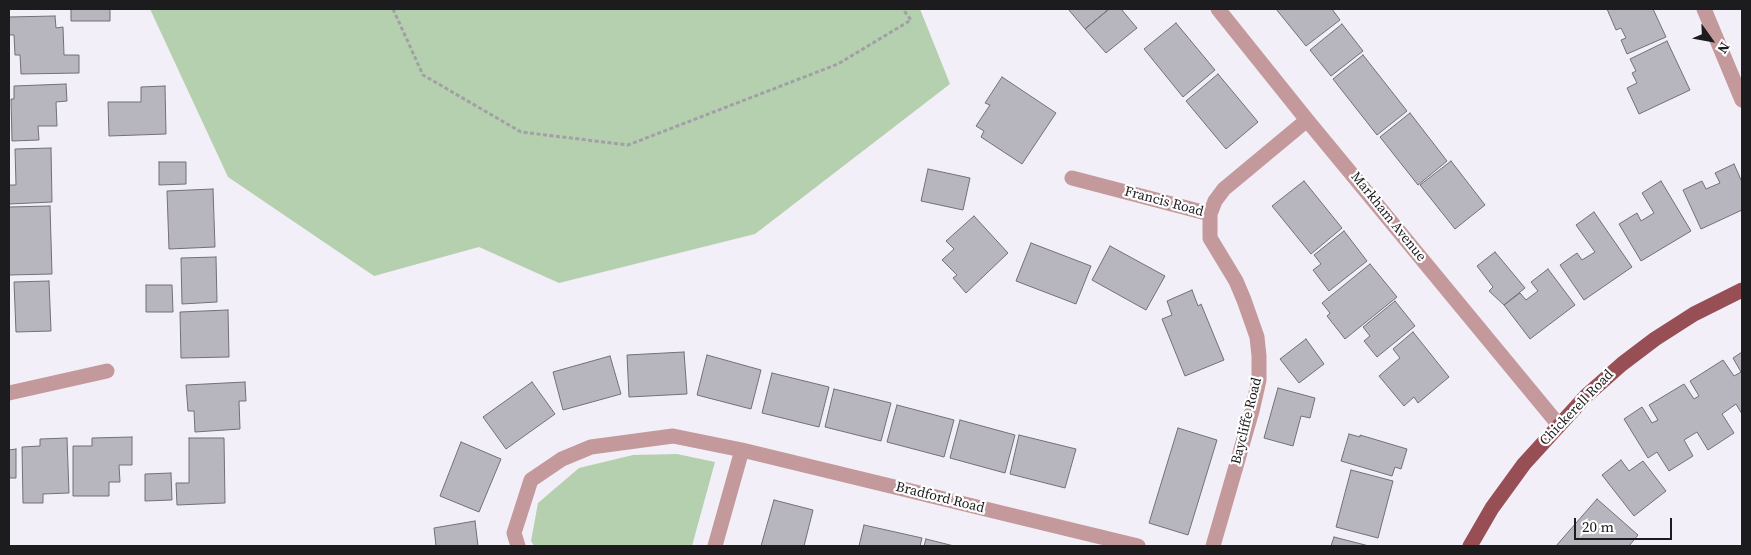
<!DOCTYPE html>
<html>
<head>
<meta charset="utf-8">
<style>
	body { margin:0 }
	#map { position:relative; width:1751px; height:555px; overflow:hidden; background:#f3eff8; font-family:"Source Serif 4",serif }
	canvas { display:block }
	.frame { position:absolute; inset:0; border:10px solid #1c1b1e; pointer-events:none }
	.north { position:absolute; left:1686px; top:15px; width:50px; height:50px; -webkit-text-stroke:4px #fefefe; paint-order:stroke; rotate:122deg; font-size:14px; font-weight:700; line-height:20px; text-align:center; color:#1c1b1e }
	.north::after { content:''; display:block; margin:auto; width:18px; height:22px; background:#1c1b1e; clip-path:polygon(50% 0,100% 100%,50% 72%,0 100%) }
	.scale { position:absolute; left:1574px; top:518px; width:98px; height:22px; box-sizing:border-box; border:2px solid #1c1b1e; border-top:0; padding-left:6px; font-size:15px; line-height:18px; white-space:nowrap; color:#1c1b1e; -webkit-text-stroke:4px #fefefe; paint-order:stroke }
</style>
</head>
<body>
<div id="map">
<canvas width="1751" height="555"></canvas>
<div class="frame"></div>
<div class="north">N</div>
<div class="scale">20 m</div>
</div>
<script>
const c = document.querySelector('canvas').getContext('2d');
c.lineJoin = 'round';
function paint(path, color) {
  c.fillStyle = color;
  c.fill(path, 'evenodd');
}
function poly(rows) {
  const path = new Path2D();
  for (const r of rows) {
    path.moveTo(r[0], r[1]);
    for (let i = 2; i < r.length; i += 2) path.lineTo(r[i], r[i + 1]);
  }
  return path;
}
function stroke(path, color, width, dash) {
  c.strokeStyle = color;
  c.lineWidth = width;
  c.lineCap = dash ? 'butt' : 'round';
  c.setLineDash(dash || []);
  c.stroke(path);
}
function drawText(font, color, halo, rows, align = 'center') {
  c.font = font + ' "Source Serif 4",serif';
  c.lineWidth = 4.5;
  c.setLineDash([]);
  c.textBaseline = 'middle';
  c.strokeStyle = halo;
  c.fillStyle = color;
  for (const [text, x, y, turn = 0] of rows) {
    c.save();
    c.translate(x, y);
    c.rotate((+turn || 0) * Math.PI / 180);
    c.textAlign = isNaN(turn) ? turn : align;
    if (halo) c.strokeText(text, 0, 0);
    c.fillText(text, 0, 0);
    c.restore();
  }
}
paint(poly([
	[150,9,920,9,950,84,755,234,559,283,479,247,374,276,228,177],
	[677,454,715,462,692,546,534,546,531,541,538,503,579,468,633,455]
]), '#b5d0ae');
const building = poly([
	[71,9,110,9,110,21,71,21,71,9],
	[1068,9,1109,9,1085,29,1068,9],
	[1109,9,1121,9,1137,28,1106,53,1085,29,1109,9],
	[1276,9,1332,9,1340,20,1306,46,1276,9],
	[1607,9,1653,9,1666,37,1627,54,1621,40,1626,38,1621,28,1616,30,1607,9],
	[55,16,56,28,63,27,64,55,79,55,79,73,21,74,20,55,15,55,14,35,9,35,9,17,55,16],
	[1176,23,1215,70,1183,97,1144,49,1176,23],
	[1342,24,1363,51,1331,76,1310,50,1342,24],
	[1667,41,1690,90,1639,114,1627,88,1637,83,1632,73,1636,71,1630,59,1667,41],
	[1363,55,1407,111,1377,135,1333,79,1363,55],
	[1218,74,1258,122,1226,149,1186,101,1218,74],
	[1002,77,1056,113,1022,164,981,137,984,131,976,126,990,105,985,103,1002,77],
	[66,84,67,101,56,102,57,126,38,126,39,140,12,141,11,99,14,99,14,86,66,84],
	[165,86,166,134,109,136,108,102,141,102,141,87,165,86],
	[1410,113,1447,161,1418,185,1380,137,1410,113],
	[51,148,52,202,9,204,9,185,16,185,15,149,51,148],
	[1451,161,1485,205,1455,229,1420,185,1451,161],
	[159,162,186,162,186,184,159,185,159,162],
	[1734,164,1742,182,1742,210,1701,229,1683,190,1702,181,1706,189,1720,183,1715,173,1734,164],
	[928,169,970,178,963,210,921,201,928,169],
	[1304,181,1342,228,1311,254,1272,206,1304,181],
	[1661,181,1691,231,1641,261,1619,224,1637,213,1641,221,1654,213,1642,193,1661,181],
	[213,189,215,247,169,249,167,191,213,189],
	[50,206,52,274,9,275,9,207,50,206],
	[1594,212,1632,267,1584,300,1560,265,1577,253,1582,260,1595,252,1576,225,1594,212],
	[974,216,1008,253,966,293,953,278,957,275,942,260,954,249,946,241,974,216],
	[1344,231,1367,261,1329,291,1313,270,1321,264,1314,255,1344,231],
	[1031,243,1091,266,1076,304,1016,281,1031,243],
	[1110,246,1165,276,1146,310,1092,280,1110,246],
	[1495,252,1525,288,1504,305,1489,291,1493,287,1477,266,1495,252],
	[216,257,217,302,182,304,181,258,216,257],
	[1370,264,1397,297,1345,339,1327,316,1330,313,1322,303,1370,264],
	[1548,269,1575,305,1530,339,1504,305,1520,293,1526,300,1538,291,1531,282,1548,269],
	[49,281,51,331,16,332,14,282,49,281],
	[146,285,172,285,173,312,146,312,146,285],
	[1192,290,1198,306,1201,304,1224,360,1185,376,1162,319,1172,315,1167,301,1192,290],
	[1395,301,1415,326,1377,357,1364,341,1370,336,1363,327,1395,301],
	[228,310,229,357,181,358,180,312,228,310],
	[1413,332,1449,377,1418,403,1414,397,1404,406,1379,376,1400,358,1393,349,1413,332],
	[1306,339,1324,364,1299,383,1280,359,1306,339],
	[684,352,687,394,629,397,627,355,684,352],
	[1742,352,1742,414,1736,404,1722,414,1734,433,1708,450,1697,432,1684,440,1693,456,1669,471,1657,452,1648,458,1624,419,1642,407,1652,423,1658,420,1649,405,1684,384,1694,399,1699,396,1690,381,1723,360,1734,376,1741,372,1733,358,1742,352],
	[707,355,761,370,751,409,697,395,707,355],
	[610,356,621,394,563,410,553,372,610,356],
	[772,373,829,387,819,427,762,413,772,373],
	[245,382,246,401,239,401,240,429,195,432,194,411,188,411,186,385,245,382],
	[532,382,555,414,506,449,483,417,532,382],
	[1278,388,1315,398,1310,418,1301,416,1293,446,1264,438,1278,388],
	[834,389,891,403,881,441,825,427,834,389],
	[897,405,954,420,944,457,887,442,897,405],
	[960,420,1015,435,1005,473,950,458,960,420],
	[1178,428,1217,440,1188,535,1149,523,1178,428],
	[1349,434,1360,437,1360,435,1407,449,1401,469,1395,467,1392,476,1341,461,1349,434],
	[1019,435,1076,449,1065,488,1010,474,1019,435],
	[132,437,132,465,119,465,120,482,109,482,109,496,73,496,73,446,92,446,92,438,132,437],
	[67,438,69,493,43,494,43,503,23,503,22,447,40,446,40,439,67,438],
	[189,438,224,438,225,503,177,505,176,483,189,483,189,438],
	[461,442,501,459,479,512,440,496,461,442],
	[16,449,16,478,9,478,9,450,16,449],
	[1621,460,1629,471,1643,461,1666,491,1634,516,1602,475,1621,460],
	[1351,470,1393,481,1378,538,1336,527,1351,470],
	[171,473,172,500,145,501,145,474,171,473],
	[1597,499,1638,535,1629,546,1556,546,1597,499],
	[774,500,813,510,804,546,761,546,774,500],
	[475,521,478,546,436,546,434,528,475,521],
	[864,525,922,538,920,546,859,546,864,525],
	[1334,537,1369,546,1331,546,1334,537],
	[926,539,954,546,924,546,926,539]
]);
paint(building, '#b7b5be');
stroke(building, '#717077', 1);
stroke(poly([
	[393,9,423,75,521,132,628,145,838,64,911,20,903,9]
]), '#a29fa6', 3, [4, 2.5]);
stroke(poly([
	[1218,9,1307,120,1558,424],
	[1704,9,1742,100],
	[1072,178,1210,214,1215,201,1224,189,1307,120],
	[1210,214,1210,238,1236,281,1244,300,1257,337,1259,356,1259,380,1252,411,1213,546],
	[9,393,107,371],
	[518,546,514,533,531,480,562,459,591,447,673,436,742,450,1138,546],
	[715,546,742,450]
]), '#c4999b', 15);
stroke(poly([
	[1470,546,1492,508,1524,464,1587,395,1622,364,1655,339,1694,314,1742,290]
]), '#974e54', 15);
drawText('14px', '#1c1b1e', '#fefefe', [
	["Francis Road",1164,202,15],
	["Markham Avenue",1388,217,51],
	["Chickerell Road",1577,408,-46],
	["Baycliffe Road",1247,421,-76],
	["Bradford Road",940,498,14]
]);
</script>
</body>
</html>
